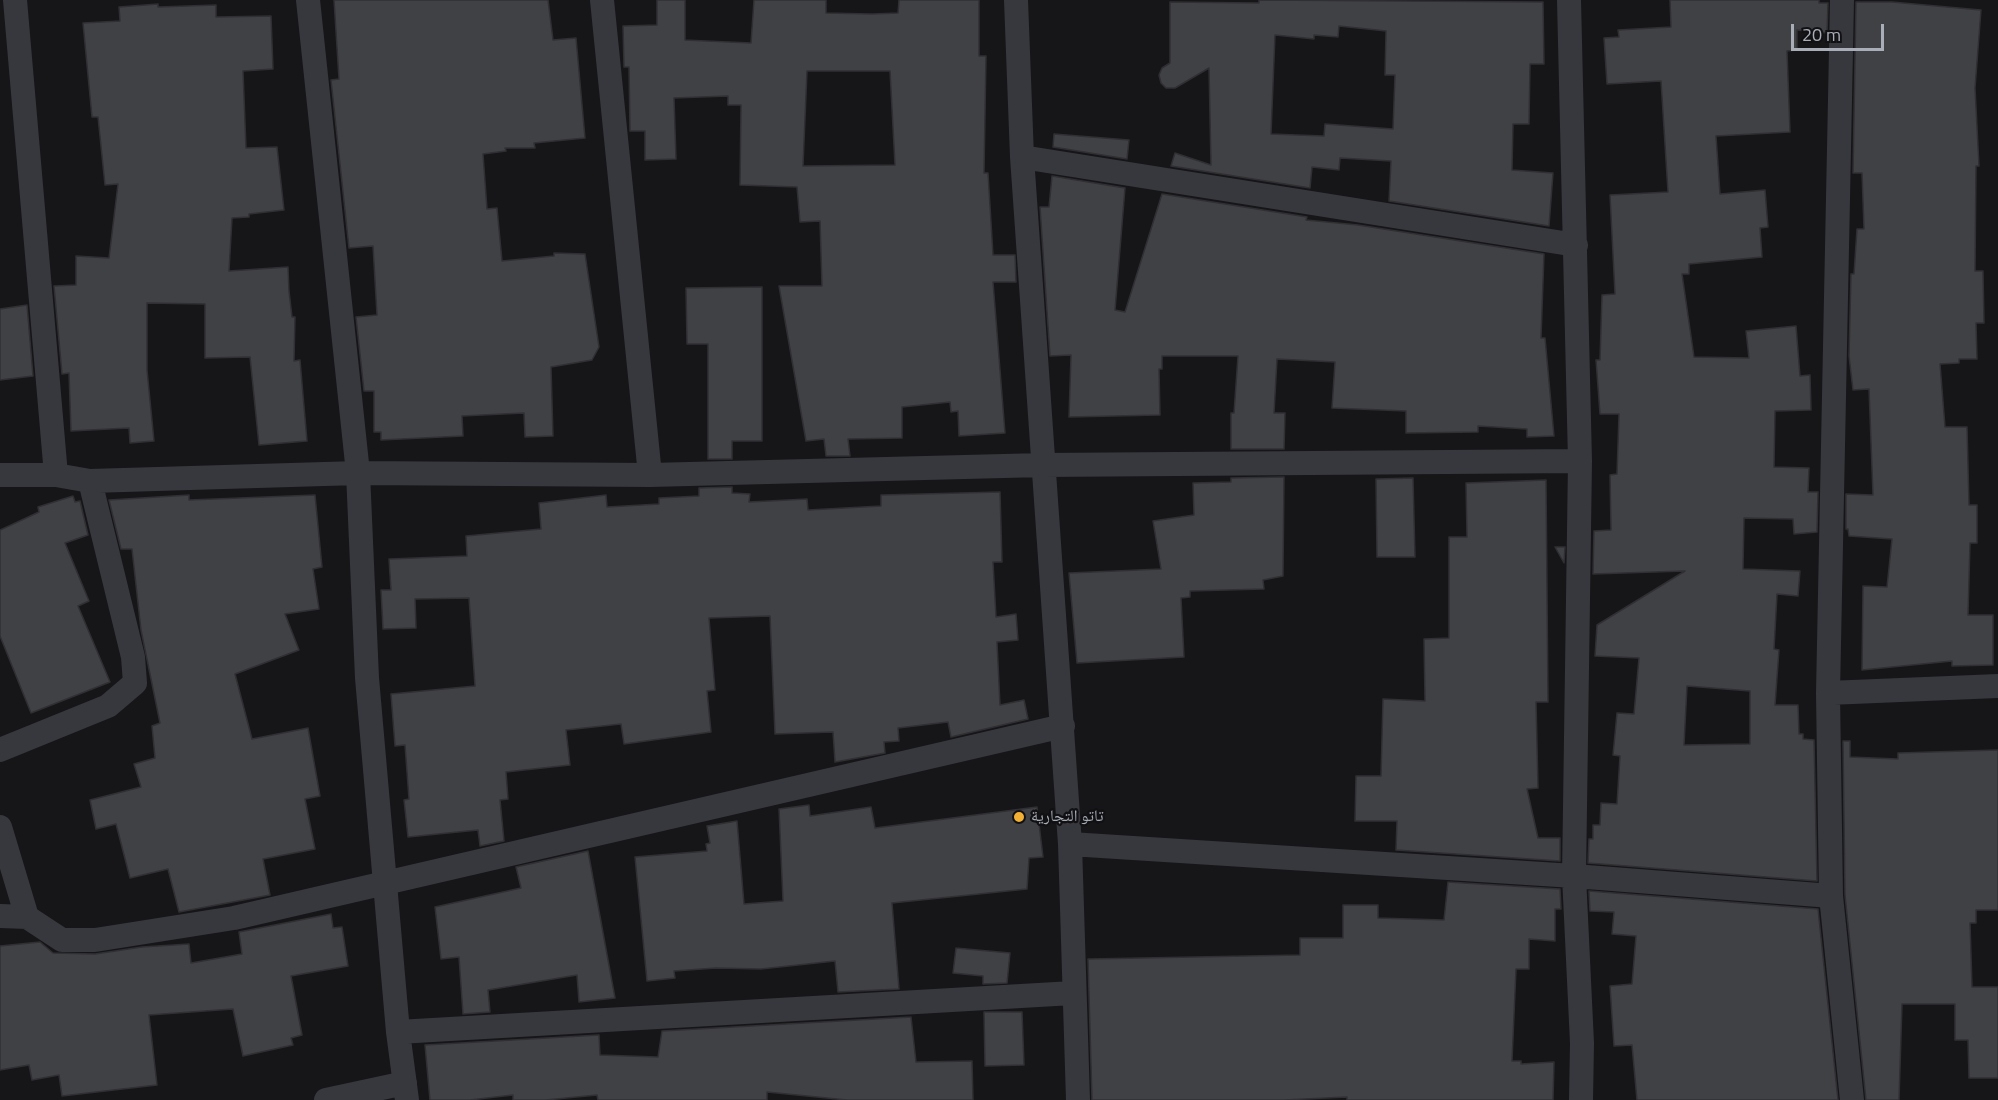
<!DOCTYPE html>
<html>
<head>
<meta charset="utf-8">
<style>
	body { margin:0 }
	#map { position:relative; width:1998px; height:1100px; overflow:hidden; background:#161618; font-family:"Titillium Web",sans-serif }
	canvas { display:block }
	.scale { position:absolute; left:1791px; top:24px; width:93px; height:27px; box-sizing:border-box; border:3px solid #a8adb8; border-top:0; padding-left:8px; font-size:18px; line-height:21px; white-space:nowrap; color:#a8adb8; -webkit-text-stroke:4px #111113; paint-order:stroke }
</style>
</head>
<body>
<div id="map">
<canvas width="1998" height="1100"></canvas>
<div class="scale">20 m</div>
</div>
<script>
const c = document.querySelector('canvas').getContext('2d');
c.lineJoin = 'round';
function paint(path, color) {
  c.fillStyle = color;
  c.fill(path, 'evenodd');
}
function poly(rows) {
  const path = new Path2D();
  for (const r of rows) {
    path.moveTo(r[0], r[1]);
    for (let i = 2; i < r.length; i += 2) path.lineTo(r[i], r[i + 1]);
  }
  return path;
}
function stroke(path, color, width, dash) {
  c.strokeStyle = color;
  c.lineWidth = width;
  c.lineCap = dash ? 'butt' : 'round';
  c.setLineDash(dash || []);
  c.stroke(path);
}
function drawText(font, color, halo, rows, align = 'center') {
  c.font = font + ' "Titillium Web","Noto Naskh Arabic",sans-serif';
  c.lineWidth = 4.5;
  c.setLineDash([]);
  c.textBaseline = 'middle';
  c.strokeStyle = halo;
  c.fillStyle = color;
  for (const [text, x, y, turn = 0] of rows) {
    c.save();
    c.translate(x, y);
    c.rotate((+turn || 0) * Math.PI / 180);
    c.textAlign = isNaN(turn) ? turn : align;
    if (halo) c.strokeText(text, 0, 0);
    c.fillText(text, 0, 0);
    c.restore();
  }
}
const building = poly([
	[334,0,548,0,553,40,576,38,585,138,534,143,535,148,505,148,506,151,483,154,487,209,497,208,502,261,554,256,554,253,585,254,599,347,592,360,551,367,553,436,525,437,524,413,462,416,463,436,381,440,381,432,374,432,374,391,364,391,356,317,377,315,373,246,349,248,331,80,339,79,334,0],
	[657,0,685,0,685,40,751,43,754,0,826,0,826,13,872,14,898,13,899,0,979,0,979,56,986,56,984,173,988,173,993,255,1015,255,1016,282,993,282,1005,433,959,436,958,411,951,412,950,402,902,407,902,438,848,439,850,456,826,456,824,439,806,441,779,286,822,286,820,221,800,222,797,187,740,185,741,105,728,105,728,96,674,98,676,159,645,160,645,131,630,131,629,67,624,67,623,26,657,25,657,0],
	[807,71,890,71,895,165,803,166,807,71],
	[1259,0,1543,2,1544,64,1530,64,1529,124,1513,124,1512,170,1553,173,1549,226,1389,201,1391,161,1340,158,1339,170,1312,167,1310,188,1171,166,1175,153,1211,165,1209,68,1175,88,1166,88,1161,83,1159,75,1162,68,1170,63,1170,2,1259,3,1259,0],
	[1339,26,1386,31,1385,75,1395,75,1393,129,1325,124,1324,136,1271,134,1275,35,1314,39,1314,35,1338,37,1339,26],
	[1670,0,1819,0,1819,3,1828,3,1827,33,1797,30,1797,50,1787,51,1790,132,1716,136,1720,194,1765,190,1768,227,1760,228,1762,257,1689,264,1689,274,1682,274,1694,357,1749,358,1746,331,1796,326,1800,376,1810,375,1811,410,1775,411,1774,467,1809,468,1808,492,1818,492,1817,532,1794,534,1793,519,1744,518,1743,569,1800,571,1798,596,1777,594,1774,649,1779,650,1775,705,1798,705,1799,734,1803,734,1803,739,1814,740,1817,881,1588,863,1589,839,1593,839,1593,825,1600,825,1601,803,1617,804,1620,756,1613,755,1617,713,1634,714,1639,658,1595,656,1597,625,1685,571,1593,574,1594,531,1611,530,1610,475,1617,474,1619,414,1600,414,1596,360,1600,360,1602,295,1615,294,1610,195,1668,192,1661,81,1607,84,1604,38,1619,37,1618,30,1671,27,1670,0],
	[1687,686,1750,691,1750,744,1684,745,1687,686],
	[1856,2,1892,2,1981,10,1975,88,1979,166,1976,166,1975,271,1983,271,1984,323,1976,323,1977,359,1959,359,1959,363,1940,364,1945,427,1967,427,1969,505,1977,505,1977,543,1970,543,1968,615,1993,615,1993,665,1952,666,1952,661,1862,670,1863,586,1887,587,1892,539,1849,536,1848,529,1846,529,1846,494,1873,495,1869,389,1853,390,1849,356,1851,274,1854,274,1857,229,1864,229,1862,173,1853,173,1856,2],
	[158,4,158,7,216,5,216,17,271,16,273,69,243,71,246,148,277,147,284,210,249,214,249,217,232,218,229,271,288,267,289,291,292,317,295,317,294,361,300,360,307,441,259,445,250,357,205,358,205,304,147,303,147,370,154,441,130,443,129,428,71,431,69,373,62,374,54,286,76,285,76,256,109,258,118,184,105,185,98,117,92,117,83,23,120,21,119,7,158,4],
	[1054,134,1129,140,1127,159,1053,147,1054,134],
	[1052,176,1125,188,1115,310,1125,312,1162,194,1307,217,1306,220,1358,225,1544,254,1541,338,1545,338,1554,436,1527,437,1527,429,1478,426,1478,432,1406,433,1406,411,1332,408,1335,362,1277,359,1274,413,1285,413,1284,449,1231,449,1231,413,1234,413,1238,356,1162,356,1162,369,1159,369,1160,415,1069,417,1071,355,1050,356,1040,207,1049,207,1052,176],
	[762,287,762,441,732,441,732,459,708,459,708,344,687,344,686,288,762,287],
	[27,305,33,376,0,380,0,309,27,305],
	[1284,477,1283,576,1263,580,1264,589,1190,591,1190,597,1181,598,1184,657,1077,663,1069,573,1161,569,1153,521,1194,515,1193,483,1231,482,1231,478,1284,477],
	[1413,478,1415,557,1377,557,1376,479,1413,478],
	[1546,480,1548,702,1536,702,1538,788,1527,789,1538,838,1560,838,1560,861,1396,850,1397,821,1355,821,1356,776,1381,776,1383,699,1425,701,1424,639,1449,638,1449,537,1467,537,1466,483,1546,480],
	[732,487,732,493,750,494,749,502,807,499,808,510,881,506,881,495,1000,492,1002,562,993,562,996,617,1016,614,1018,640,997,642,1000,705,1024,700,1028,719,951,737,948,722,898,728,899,741,884,742,885,753,835,762,833,732,775,734,770,616,709,618,715,690,707,691,711,732,624,744,621,724,566,730,570,765,506,772,508,799,500,800,504,841,480,846,478,830,408,837,404,800,409,799,405,745,395,746,391,694,475,686,469,598,415,599,416,628,383,629,381,590,391,590,389,559,467,556,466,536,541,529,539,503,606,495,607,507,659,504,659,498,699,496,699,488,732,487],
	[189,495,189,500,315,495,322,567,313,569,319,609,285,614,299,650,235,674,252,739,308,728,320,796,305,799,315,849,263,859,270,895,179,912,168,869,130,878,116,824,96,829,90,800,141,787,134,764,155,758,152,726,160,723,141,630,132,549,121,549,109,500,189,495],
	[73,496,75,502,80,501,88,535,65,543,89,601,78,606,110,682,31,713,0,636,0,530,39,512,38,507,73,496],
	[1555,547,1565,547,1564,563,1555,547],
	[1843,741,1850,741,1850,757,1898,759,1898,753,1998,750,1998,910,1976,910,1976,923,1970,923,1972,987,1998,987,1998,1078,1969,1078,1968,1040,1955,1040,1955,1004,1902,1004,1899,1100,1866,1100,1845,895,1843,741],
	[809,805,810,816,871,807,875,828,1037,807,1043,857,1029,858,1027,889,892,903,899,989,838,992,835,961,761,969,716,968,674,971,675,978,647,981,635,857,707,851,706,844,710,843,707,826,737,821,744,904,783,901,779,809,809,805],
	[588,851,615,998,579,1002,577,975,488,990,490,1012,463,1014,459,957,441,959,435,907,521,888,516,867,588,851],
	[1448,882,1560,889,1561,909,1555,909,1555,941,1529,939,1529,969,1516,969,1512,1061,1521,1061,1521,1064,1554,1062,1553,1100,1347,1100,1347,1097,1284,1100,1092,1100,1088,959,1300,955,1300,938,1343,938,1343,905,1378,905,1378,918,1444,920,1448,882],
	[1589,891,1818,909,1838,1100,1637,1100,1632,1045,1614,1046,1610,986,1632,984,1636,936,1612,934,1614,912,1590,911,1589,891],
	[331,914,333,928,342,927,348,966,291,976,302,1035,291,1038,293,1045,243,1056,233,1009,149,1015,157,1085,62,1096,59,1075,32,1080,29,1065,0,1070,0,946,40,942,53,953,95,954,142,947,189,944,191,963,242,954,239,932,331,914],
	[956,948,1010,953,1007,983,983,984,983,976,953,973,956,948],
	[984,1012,1022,1012,1024,1065,985,1066,984,1012],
	[911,1017,916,1062,972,1061,973,1100,847,1100,767,1092,767,1100,598,1100,597,1095,546,1100,513,1100,513,1095,470,1100,430,1100,425,1045,599,1035,600,1055,658,1057,662,1031,911,1017]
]);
paint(building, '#404145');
stroke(building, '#303034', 1.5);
stroke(poly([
	[15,0,56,475],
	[308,0,358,473,367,678,398,1032,407,1100],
	[602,0,650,475],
	[1016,0,1022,157,1070,844,1078,1100],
	[1569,0,1580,461,1574,876,1582,1043,1581,1100],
	[1842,0,1828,693,1831,896,1852,1100],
	[1022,157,1576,245],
	[0,475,56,475,90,481,358,473,650,475,1043,465,1580,461],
	[1828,693,1998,686],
	[0,750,108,706,135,683,133,657,90,481],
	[0,827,27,917],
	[1070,844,1574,876,1831,896],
	[0,916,27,917,62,940,95,940,234,918,1063,726],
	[398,1032,1073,993],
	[326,1100,405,1083]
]), '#37383d', 24);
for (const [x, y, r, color] of [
	[1019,817,6,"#f2b134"]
]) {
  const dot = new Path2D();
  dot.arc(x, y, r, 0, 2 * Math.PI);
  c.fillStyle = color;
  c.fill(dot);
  stroke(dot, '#111113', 2);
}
drawText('16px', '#a8adb8', '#111113', [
	["تاتو التجارية",1031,817]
], 'left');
</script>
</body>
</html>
